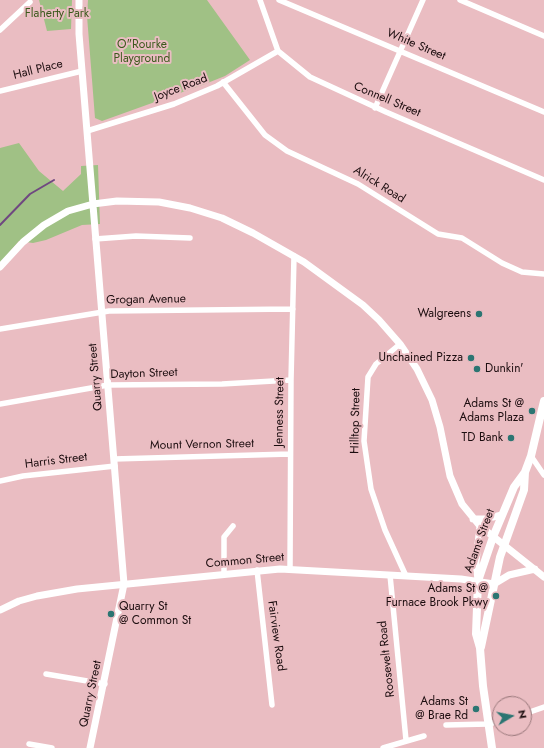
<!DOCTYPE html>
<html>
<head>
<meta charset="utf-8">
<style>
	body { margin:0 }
	#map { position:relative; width:544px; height:748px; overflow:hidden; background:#eabdc2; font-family:Jost,sans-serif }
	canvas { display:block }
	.north { position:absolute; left:492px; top:696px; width:40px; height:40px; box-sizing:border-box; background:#eabdc2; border:1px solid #98777a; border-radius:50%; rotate:80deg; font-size:11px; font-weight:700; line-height:16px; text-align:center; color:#1c0d0f }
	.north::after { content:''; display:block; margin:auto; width:14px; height:18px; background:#2b7572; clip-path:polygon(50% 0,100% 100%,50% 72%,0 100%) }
</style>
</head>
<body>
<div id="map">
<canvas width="544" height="748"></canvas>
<div class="north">N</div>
</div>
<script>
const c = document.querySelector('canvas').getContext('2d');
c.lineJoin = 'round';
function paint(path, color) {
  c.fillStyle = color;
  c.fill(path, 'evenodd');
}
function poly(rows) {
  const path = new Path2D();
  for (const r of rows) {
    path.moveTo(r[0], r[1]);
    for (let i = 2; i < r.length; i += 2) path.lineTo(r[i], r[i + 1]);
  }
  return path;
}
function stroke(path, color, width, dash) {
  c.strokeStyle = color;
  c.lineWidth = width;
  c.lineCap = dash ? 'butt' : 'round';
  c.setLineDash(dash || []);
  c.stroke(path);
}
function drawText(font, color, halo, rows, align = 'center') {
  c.font = font + ' Jost,sans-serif';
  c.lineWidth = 4;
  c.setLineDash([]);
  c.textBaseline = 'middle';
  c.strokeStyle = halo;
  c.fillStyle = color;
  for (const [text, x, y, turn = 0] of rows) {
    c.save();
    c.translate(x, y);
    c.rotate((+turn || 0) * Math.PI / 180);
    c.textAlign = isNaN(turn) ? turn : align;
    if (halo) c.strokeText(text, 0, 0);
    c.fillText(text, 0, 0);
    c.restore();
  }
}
paint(poly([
	[39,0,72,0,71,29,47,31],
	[88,0,207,0,250,60,225,76,205,84,102,121,95,118,87,16],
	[19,143,39,171,63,191,81,174,81,166,98,165,100,224,82,225,46,240,33,243,19,241,0,263,0,148]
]), '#a0c185');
stroke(poly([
	[0,225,30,194,54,180]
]), '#6f4880', 2);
stroke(poly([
	[260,0,278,51,310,77,386,112,544,180],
	[279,0,544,112],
	[460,0,544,36],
	[0,30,30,2],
	[223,82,265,135,287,151,358,184,438,234,462,238,502,263,522,272,544,274],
	[0,91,82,71],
	[375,108,423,0],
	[87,131,174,104,217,86,278,51],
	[95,239,136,236,190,238],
	[0,329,109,311,293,309],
	[400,344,376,364,368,377,364,441,371,489,385,530,406,576],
	[0,404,108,385,222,384,291,380],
	[531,456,544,475],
	[114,459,290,454],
	[0,481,23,476,115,466],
	[290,568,291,380,294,256],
	[257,570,272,705],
	[224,573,224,537,233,526],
	[390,575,406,740],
	[46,674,105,684],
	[524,714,544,707],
	[446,725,488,724,500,721],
	[29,744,52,748],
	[383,748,424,736]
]), '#fff', 5.5);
stroke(poly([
	[0,610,19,601,37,596,77,589,280,569,461,579,494,584]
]), '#fff', 7);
stroke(poly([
	[79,0,79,34,124,584,90,748],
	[0,267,23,242,44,225,68,211,93,204,117,201,159,202,190,208,222,218,253,233,304,262,363,305,379,320,400,344,417,369,432,400,440,427,450,476,462,504,480,526,544,577],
	[473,519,484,519,502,515],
	[478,580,476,562,480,526],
	[494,584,509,575,535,569]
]), '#fff', 7);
stroke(poly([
	[481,647,500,557,524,490,525,472,531,456,544,401],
	[492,748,483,686,480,648,476,634,478,581,493,537,514,487,525,472]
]), '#fff', 8);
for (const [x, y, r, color] of [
	[479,314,4,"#2b7572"],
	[471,358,4,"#2b7572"],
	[477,369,4,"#2b7572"],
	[532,411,4,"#2b7572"],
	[511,438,4,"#2b7572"],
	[496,596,4,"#2b7572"],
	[111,614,4,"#2b7572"],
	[476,709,4,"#2b7572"]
]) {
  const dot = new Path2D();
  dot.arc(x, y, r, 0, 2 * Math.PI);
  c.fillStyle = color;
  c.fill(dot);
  stroke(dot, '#eabdc2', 1.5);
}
drawText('12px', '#3c5a1d', '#eabdc2', [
	["Flaherty Park",57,14],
	["O\"Rourke",142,45],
	["Playground",142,59]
]);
drawText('12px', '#1c0d0f', '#eabdc2', [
	["White Street",416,45,23],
	["Hall Place",38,70,-14],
	["Joyce Road",181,88,-21],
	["Connell Street",387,100,23],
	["Alrick Road",379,185,32],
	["Grogan Avenue",146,300,-1],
	["Dayton Street",144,374,-2],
	["Quarry Street",96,377,-95],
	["Jenness Street",280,412,-89],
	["Hilltop Street",356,421,-89],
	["Mount Vernon Street",202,445,-1],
	["Harris Street",56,461,-7],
	["Adams Street",480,541,-70],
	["Common Street",245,561,-5],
	["Fairview Road",276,636,82],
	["Roosevelt Road",387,659,-96],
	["Quarry Street",91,694,-78]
]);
drawText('12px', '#1c0d0f', '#eabdc2', [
	["Walgreens",471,314],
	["Unchained Pizza",463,358],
	["Dunkin'",485,369,"left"],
	["Adams St @",524,404],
	["Adams Plaza",524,418],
	["TD Bank",503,438],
	["Adams St @",488,589],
	["Furnace Brook Pkwy",488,603],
	["Quarry St",119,607,"left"],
	["@ Common St",119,621,"left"],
	["Adams St",468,702],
	["@ Brae Rd",468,716]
], 'right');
</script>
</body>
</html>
